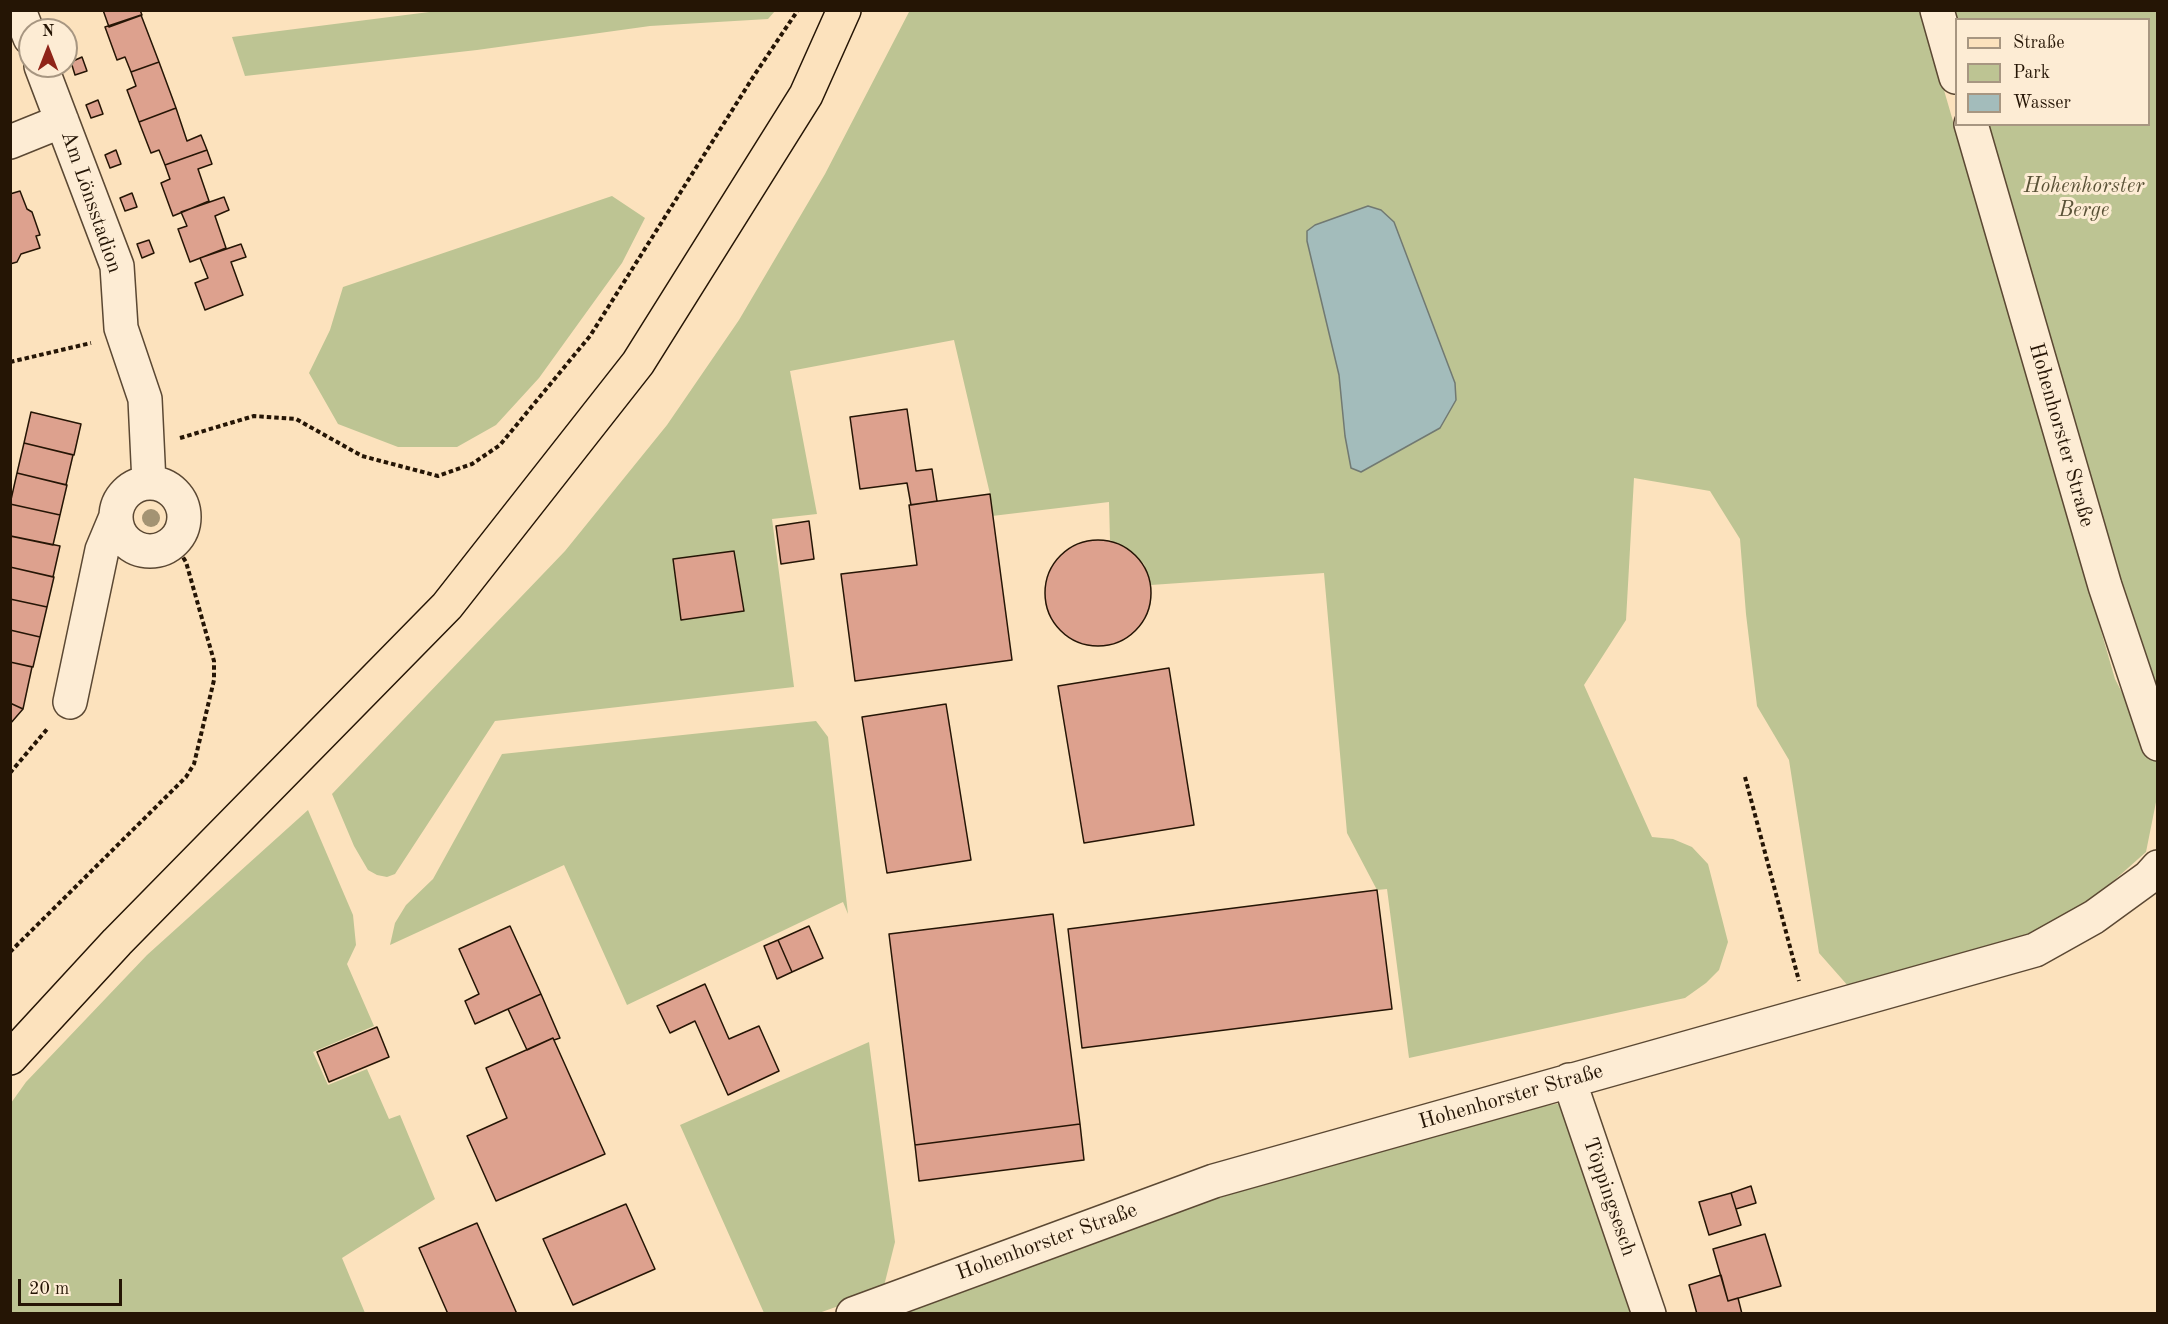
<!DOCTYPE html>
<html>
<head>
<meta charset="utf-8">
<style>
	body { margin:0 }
	#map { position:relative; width:2168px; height:1324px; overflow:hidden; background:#fce2bd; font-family:"Old Standard TT",serif }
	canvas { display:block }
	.frame { position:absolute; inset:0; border:12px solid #251505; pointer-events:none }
	.legend { position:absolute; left:1955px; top:18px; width:195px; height:108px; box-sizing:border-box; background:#fdecd4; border:2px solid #a79681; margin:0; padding:8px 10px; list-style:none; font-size:18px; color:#251505 }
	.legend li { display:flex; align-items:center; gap:12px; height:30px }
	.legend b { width:30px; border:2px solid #a79681 }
	.north { position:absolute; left:18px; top:18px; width:60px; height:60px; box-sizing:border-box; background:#fdecd4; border:2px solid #a79681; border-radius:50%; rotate:0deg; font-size:16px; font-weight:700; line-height:24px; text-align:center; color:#251505 }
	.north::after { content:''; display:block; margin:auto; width:21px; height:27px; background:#8f2418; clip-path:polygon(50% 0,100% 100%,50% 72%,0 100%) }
	.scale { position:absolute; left:18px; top:1279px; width:104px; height:27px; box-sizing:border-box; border:3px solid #251505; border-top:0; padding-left:8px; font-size:18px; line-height:21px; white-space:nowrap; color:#251505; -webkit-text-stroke:4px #fdecd4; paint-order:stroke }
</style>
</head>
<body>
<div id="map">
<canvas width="2168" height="1324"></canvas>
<div class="frame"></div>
<ul class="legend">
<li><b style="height:8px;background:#fce2bd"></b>Straße</li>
<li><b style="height:16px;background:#bdc493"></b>Park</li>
<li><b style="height:16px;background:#a3bcbb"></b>Wasser</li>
</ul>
<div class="north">N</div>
<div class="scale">20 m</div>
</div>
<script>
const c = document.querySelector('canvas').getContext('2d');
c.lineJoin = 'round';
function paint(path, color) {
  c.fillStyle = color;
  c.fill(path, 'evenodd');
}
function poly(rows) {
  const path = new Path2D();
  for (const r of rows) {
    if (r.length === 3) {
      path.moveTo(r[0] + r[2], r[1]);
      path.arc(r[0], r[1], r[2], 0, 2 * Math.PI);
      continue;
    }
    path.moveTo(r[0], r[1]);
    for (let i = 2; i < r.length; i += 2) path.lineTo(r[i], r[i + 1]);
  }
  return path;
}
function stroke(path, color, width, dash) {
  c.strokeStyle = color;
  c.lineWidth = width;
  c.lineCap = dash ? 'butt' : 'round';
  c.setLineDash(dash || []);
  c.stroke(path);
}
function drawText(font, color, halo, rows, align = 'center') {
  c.font = font + ' "Old Standard TT",serif';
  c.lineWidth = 6;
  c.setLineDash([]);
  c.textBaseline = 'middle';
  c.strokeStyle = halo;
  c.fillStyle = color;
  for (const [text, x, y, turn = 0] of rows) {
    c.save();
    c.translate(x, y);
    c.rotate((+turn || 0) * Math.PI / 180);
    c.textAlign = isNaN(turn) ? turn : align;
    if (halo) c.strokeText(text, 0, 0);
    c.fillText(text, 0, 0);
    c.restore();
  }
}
paint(poly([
	[445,10,775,10,775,11,768,19,650,26,477,50,245,76,232,37],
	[910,10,1921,11,2115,679,2158,763,2157,797,2146,852,2074,916,2034,937,1849,987,1819,953,1789,760,1757,706,1746,614,1740,539,1710,491,1634,478,1626,620,1584,685,1652,837,1673,839,1692,847,1708,864,1728,942,1719,970,1706,983,1685,998,1409,1058,1387,889,1377,890,1347,833,1324,573,1151,585,1144,564,1130,550,1110,540,1109,502,992,516,990,494,954,340,790,371,817,514,772,519,794,687,495,721,395,874,387,877,377,875,368,870,354,846,332,794,565,551,667,425,739,320,825,174],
	[1948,11,2157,11,2157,700,2141,673,1981,125,2148,124,2148,20,1956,20],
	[612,196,645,218,622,263,539,378,496,425,457,447,398,447,338,424,309,373,330,330,343,287],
	[816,721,828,737,848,914,843,902,627,1005,564,865,390,945,395,923,406,905,433,879,502,754],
	[308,810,353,915,356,945,347,964,374,1026,313,1052,328,1085,367,1069,389,1119,400,1115,435,1199,342,1258,365,1313,11,1313,11,1103,26,1082,147,955],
	[869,1042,895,1242,883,1290,819,1313,764,1313,680,1125],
	[1561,1103,1630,1313,897,1314,1158,1217,1395,1143,1522,1110]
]), '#bdc493');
const water = poly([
	[1368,206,1381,210,1394,222,1455,383,1456,400,1440,428,1361,472,1351,468,1345,436,1339,375,1307,241,1307,231,1315,225,1368,206]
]);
paint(water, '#a3bcbb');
stroke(water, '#717972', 1.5);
const building = poly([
	[103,10,140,10,142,15,109,27,103,10],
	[141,15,159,62,131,72,125,57,117,60,105,27,141,15],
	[82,57,87,71,75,75,71,62,82,57],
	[159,62,176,108,139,122,127,90,136,86,131,72,159,62],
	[98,100,103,114,91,118,86,105,98,100],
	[176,108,187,141,201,135,207,150,165,165,159,150,151,153,139,122,176,108],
	[116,150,121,164,110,168,105,155,116,150],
	[207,150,212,164,198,169,209,201,173,216,161,183,170,179,165,165,207,150],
	[20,191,27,209,32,212,40,235,36,236,40,248,21,254,17,262,10,264,10,194,20,191],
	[132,193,137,207,125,211,120,198,132,193],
	[224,197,229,210,215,216,226,248,190,262,178,229,187,226,181,212,224,197],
	[149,240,154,253,142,258,137,244,149,240],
	[241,244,246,257,231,262,243,295,205,310,195,283,208,278,200,258,241,244],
	[907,409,916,471,932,469,937,501,911,505,907,483,860,489,850,417,907,409],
	[31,412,81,424,74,455,24,443,31,412],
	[24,443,73,455,66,485,17,473,24,443],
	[17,473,67,485,60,515,10,504,17,473],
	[990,494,1012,660,855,681,841,574,917,565,909,505,990,494],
	[10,504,60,515,53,545,10,536,10,504],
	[809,521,814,559,781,564,776,526,809,521],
	[11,536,60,546,53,577,10,567,11,536],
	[1098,593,53],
	[734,551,744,611,681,620,673,559,734,551],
	[10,567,54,577,47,607,10,599,10,567],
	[10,599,47,607,40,637,10,630,10,599],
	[10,630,40,637,33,667,10,662,10,630],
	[10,662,32,667,23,709,10,703,10,662],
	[1169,668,1194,825,1084,843,1058,686,1169,668],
	[10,703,23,709,10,724,10,703],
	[946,704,971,860,887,873,862,717,946,704],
	[1377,890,1392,1009,1082,1048,1068,929,1377,890],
	[1053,914,1080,1124,915,1145,889,934,1053,914],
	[510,926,541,994,475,1024,465,1001,479,994,459,949,510,926],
	[809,926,823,958,792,972,778,940,809,926],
	[778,940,792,972,777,979,764,946,778,940],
	[705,984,729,1039,759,1026,779,1071,728,1095,695,1021,670,1033,657,1006,705,984],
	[541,994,560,1038,554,1040,553,1038,527,1050,508,1009,541,994],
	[377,1027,389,1057,329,1082,317,1052,377,1027],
	[553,1038,605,1154,496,1201,467,1136,507,1118,486,1068,553,1038],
	[1080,1124,1084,1160,919,1181,915,1145,1080,1124],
	[1751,1186,1756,1203,1736,1209,1731,1193,1751,1186],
	[1731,1193,1741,1225,1709,1235,1699,1202,1731,1193],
	[626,1204,655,1269,573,1305,543,1239,626,1204],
	[477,1223,517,1314,448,1314,419,1248,477,1223],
	[1765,1234,1781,1286,1728,1301,1713,1249,1765,1234],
	[1721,1275,1728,1301,1738,1298,1742,1314,1697,1314,1689,1285,1721,1275]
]);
paint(building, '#dda18e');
stroke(building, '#251505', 1.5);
const minor = poly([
	[19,10,30,38],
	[1937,10,1956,77],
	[41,66,117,266,121,328,145,399,149,483],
	[1971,124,2105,586,2158,744],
	[10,142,62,121],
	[150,517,34],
	[70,702,102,550,115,519],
	[1569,1080,1649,1314],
	[853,1314,1214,1181,2035,950,2094,917,2149,877,2158,867]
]);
const major = poly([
	[10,1058,117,942,447,606,638,363,806,95,844,10]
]);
stroke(minor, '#5b4833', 36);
stroke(major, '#251505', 36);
stroke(poly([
	[10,362,91,343],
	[180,438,254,416,296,419,362,456,438,476,472,464,500,445,590,336,755,74,798,10],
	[10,773,48,728],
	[1745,777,1799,981],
	[10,952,186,777,194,764,214,680,214,661,186,562,174,543]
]), '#251505', 4, [4.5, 3]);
stroke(minor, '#fdecd4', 33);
stroke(major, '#fce2bd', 33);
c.fillStyle = '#a39373';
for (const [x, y] of [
	[151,518]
]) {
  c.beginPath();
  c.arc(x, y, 9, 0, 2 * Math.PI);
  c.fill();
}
drawText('italic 21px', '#5a5237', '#fdecd4', [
	["Hohenhorster",2084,186],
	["Berge",2084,210]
]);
drawText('21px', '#251505', '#fdecd4', [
	["Am Lönsstadion",91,202,71],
	["Hohenhorster Straße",2061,435,74],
	["Hohenhorster Straße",1511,1097,-16],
	["Töppingsesch",1609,1197,71],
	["Hohenhorster Straße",1047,1242,-20]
]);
</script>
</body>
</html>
